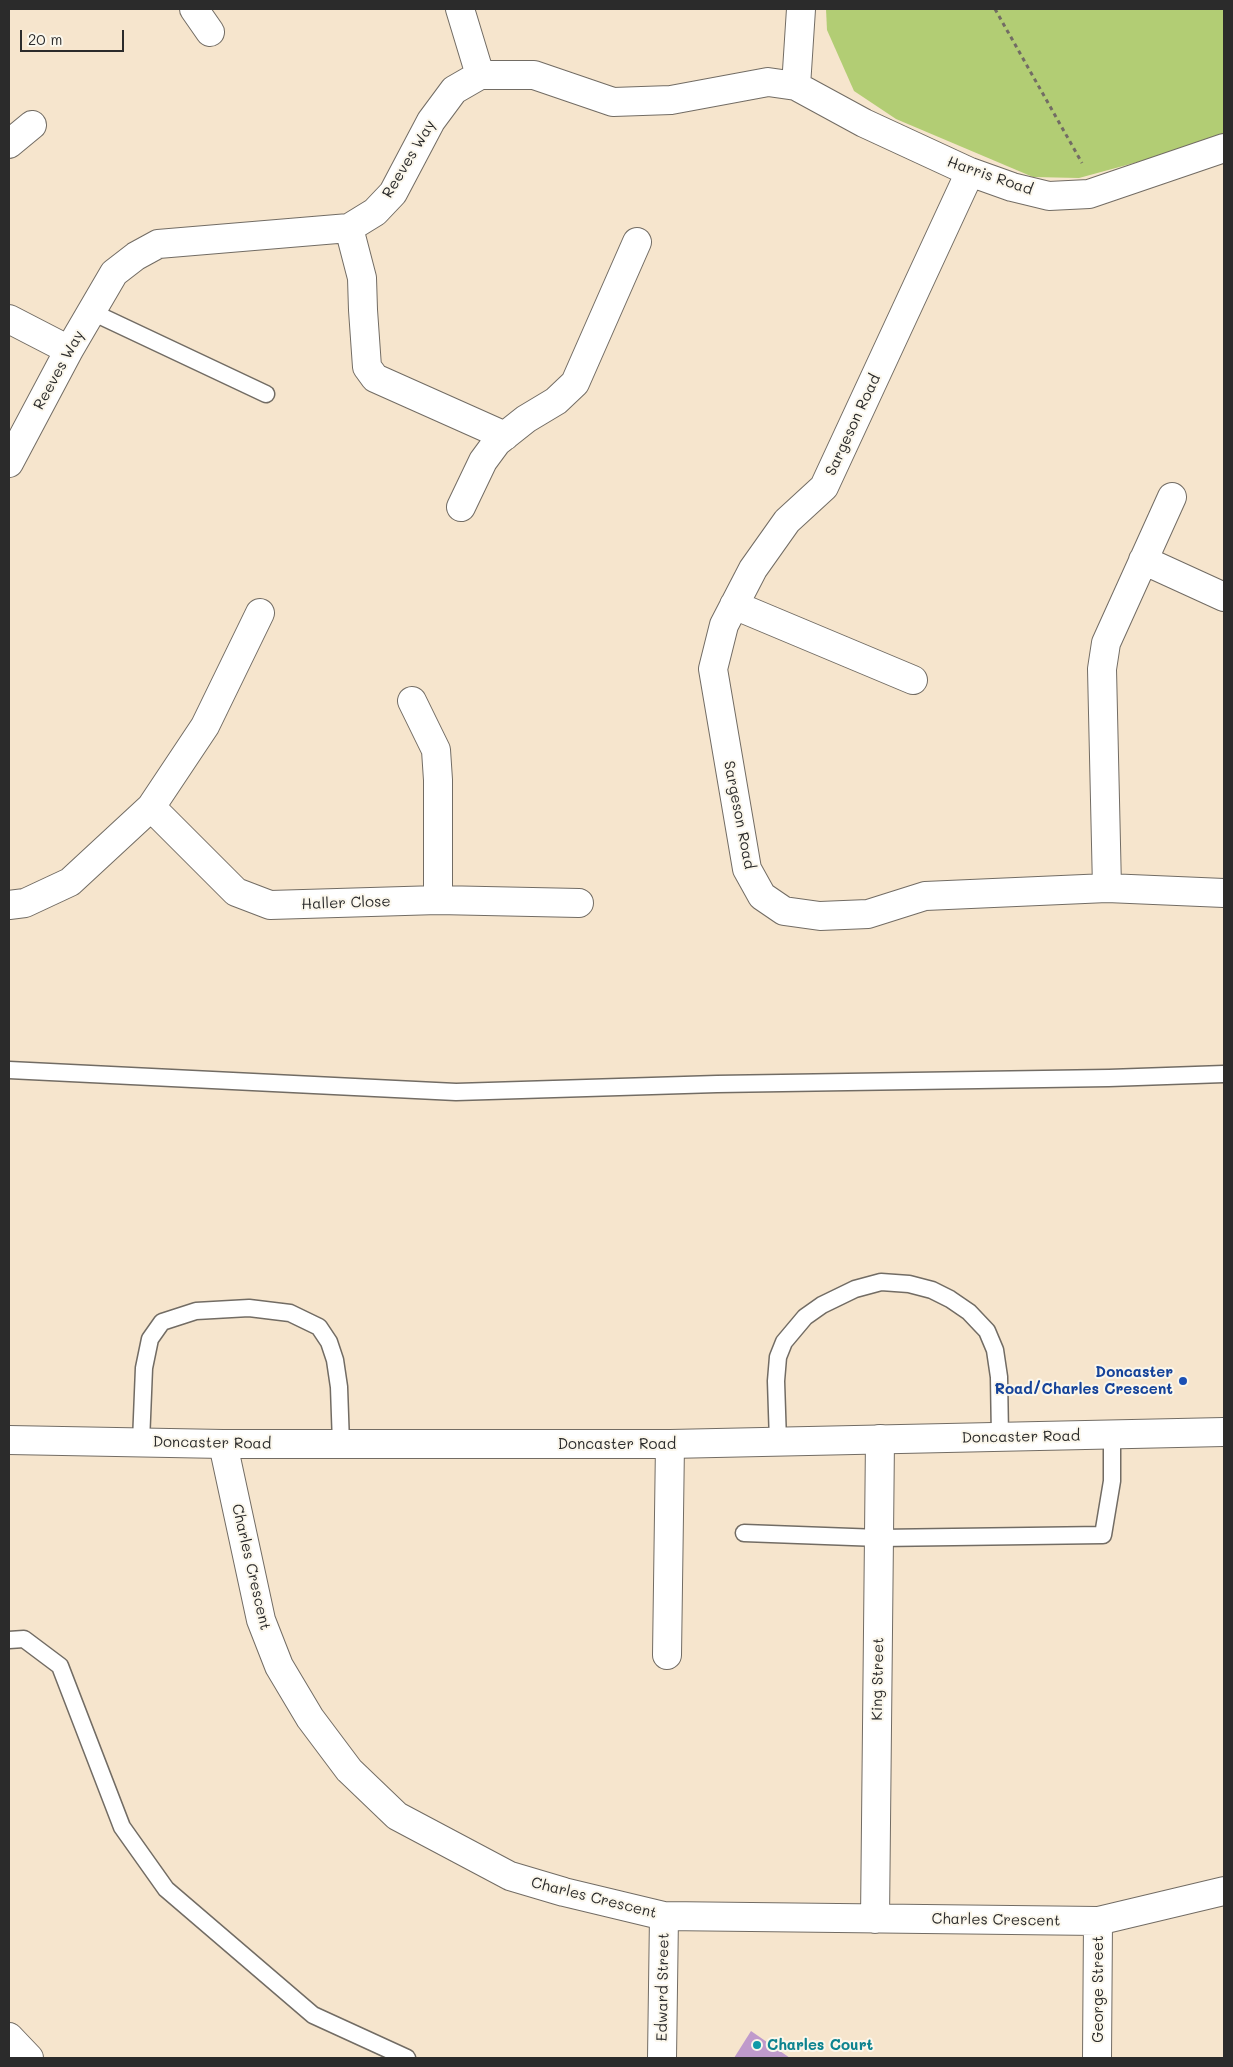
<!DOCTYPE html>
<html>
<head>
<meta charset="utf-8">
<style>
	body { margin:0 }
	#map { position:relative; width:1233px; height:2067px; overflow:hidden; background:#f6e5cd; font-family:Mali,sans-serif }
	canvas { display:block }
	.frame { position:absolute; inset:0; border:10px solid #2b2b2b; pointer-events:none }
	.scale { position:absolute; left:20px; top:30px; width:104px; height:22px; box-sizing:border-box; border:2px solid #2b2b2b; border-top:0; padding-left:6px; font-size:15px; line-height:18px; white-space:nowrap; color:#2b2b2b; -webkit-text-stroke:4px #fbf7ec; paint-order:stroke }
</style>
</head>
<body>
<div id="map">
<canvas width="1233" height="2067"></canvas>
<div class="frame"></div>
<div class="scale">20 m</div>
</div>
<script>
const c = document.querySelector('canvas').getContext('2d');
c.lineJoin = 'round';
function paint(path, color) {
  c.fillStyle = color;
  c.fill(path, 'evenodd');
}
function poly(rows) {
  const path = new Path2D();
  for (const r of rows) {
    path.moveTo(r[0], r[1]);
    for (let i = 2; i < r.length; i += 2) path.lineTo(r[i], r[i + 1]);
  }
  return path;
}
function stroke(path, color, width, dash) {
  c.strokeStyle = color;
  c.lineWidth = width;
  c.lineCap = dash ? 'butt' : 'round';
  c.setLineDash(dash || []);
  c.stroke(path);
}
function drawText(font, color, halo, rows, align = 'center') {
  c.font = font + ' Mali,sans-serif';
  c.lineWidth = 4;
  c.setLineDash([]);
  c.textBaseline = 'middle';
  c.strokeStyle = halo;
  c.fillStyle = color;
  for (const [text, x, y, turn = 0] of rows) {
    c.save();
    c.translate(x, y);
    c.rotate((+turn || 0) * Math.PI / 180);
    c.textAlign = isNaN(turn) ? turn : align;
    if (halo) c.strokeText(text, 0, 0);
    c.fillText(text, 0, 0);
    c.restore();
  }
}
paint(poly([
	[826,9,1224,9,1224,134,1178,151,1079,178,1033,177,896,119,854,91,827,30]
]), '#b2cd74');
paint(poly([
	[751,2031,790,2058,734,2058]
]), '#bf9acb');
const service = poly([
	[92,312,266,394],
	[9,1070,456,1092,717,1084,1109,1078,1224,1074],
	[141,1442,144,1368,150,1339,162,1322,196,1311,249,1308,290,1313,319,1327,329,1342,335,1360,339,1387,341,1444],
	[778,1442,776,1381,778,1357,784,1342,805,1317,822,1305,855,1289,881,1282,909,1284,932,1290,950,1299,969,1312,987,1331,995,1350,999,1377,1000,1437],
	[744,1533,879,1538,1103,1535,1112,1481,1112,1435],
	[9,1640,24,1639,60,1666,122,1827,166,1889,313,2015,407,2058]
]);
const minor = poly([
	[194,9,210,32],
	[460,9,480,75],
	[796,86,801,9],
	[9,144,32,125],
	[970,172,824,487,787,521,753,569,724,625,713,669,747,869,762,896,784,911,820,916,868,914,925,896,1107,888,1102,669,1106,643,1172,497],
	[349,228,362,278,363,310,367,367,375,378,505,436],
	[9,319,69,350],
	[9,463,69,350,114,273,136,256,158,244,349,228,375,212,393,193,431,121,454,90,480,75,534,75,613,102,671,100,768,82,796,86,864,123,970,172,1012,187,1049,196,1089,194,1224,148],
	[461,507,483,461,497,442,526,419,556,401,575,383,637,242],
	[1143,560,1224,597],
	[734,605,913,680],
	[412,701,436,750,438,780,438,900],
	[151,807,236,892,270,905,438,900,579,903],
	[1107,888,1224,893],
	[9,905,25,903,70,882,151,807,205,726,260,613],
	[223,1444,261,1620,279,1666,310,1718,349,1770,397,1816,510,1876,564,1892,664,1916,1098,1921,1224,1891],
	[667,1655,670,1444],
	[875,1919,880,1439],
	[9,2037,29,2058],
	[662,2058,664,1916],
	[1097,2058,1098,1921]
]);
const tertiary = poly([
	[9,1440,223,1444,670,1444,1224,1432]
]);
stroke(service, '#726c64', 19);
stroke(minor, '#726c64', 30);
stroke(tertiary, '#726c64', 30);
stroke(poly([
	[995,9,1082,163]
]), '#726c64', 3, [4, 4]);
stroke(service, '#fff', 16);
stroke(minor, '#fff', 28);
stroke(tertiary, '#fff', 28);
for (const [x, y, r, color] of [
	[1183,1381,5,"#1a4fb4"],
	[757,2045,5,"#0f9aa8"]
]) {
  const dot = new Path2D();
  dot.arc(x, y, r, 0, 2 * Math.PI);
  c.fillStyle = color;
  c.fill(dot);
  stroke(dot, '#fbf7ec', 2);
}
drawText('15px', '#2b2b2b', '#fbf7ec', [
	["Reeves Way",409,159,-59],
	["Harris Road",990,176,19],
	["Reeves Way",59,370,-61],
	["Sargeson Road",853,425,-65],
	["Sargeson Road",739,815,79],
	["Haller Close",346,903,-2],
	["Doncaster Road",1021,1437,-1],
	["Doncaster Road",212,1443,1],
	["Doncaster Road",617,1444],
	["Charles Crescent",251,1567,77],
	["King Street",878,1679,-89],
	["Charles Crescent",594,1898,14],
	["Charles Crescent",996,1920,1],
	["Edward Street",663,1987,-89],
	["George Street",1098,1989,-90]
]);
drawText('bold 15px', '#164399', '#fbf7ec', [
	["Doncaster",1173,1372],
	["Road/Charles Crescent",1173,1389]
], 'right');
drawText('bold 15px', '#0d838f', '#fbf7ec', [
	["Charles Court",767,2045]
], 'left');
</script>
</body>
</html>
